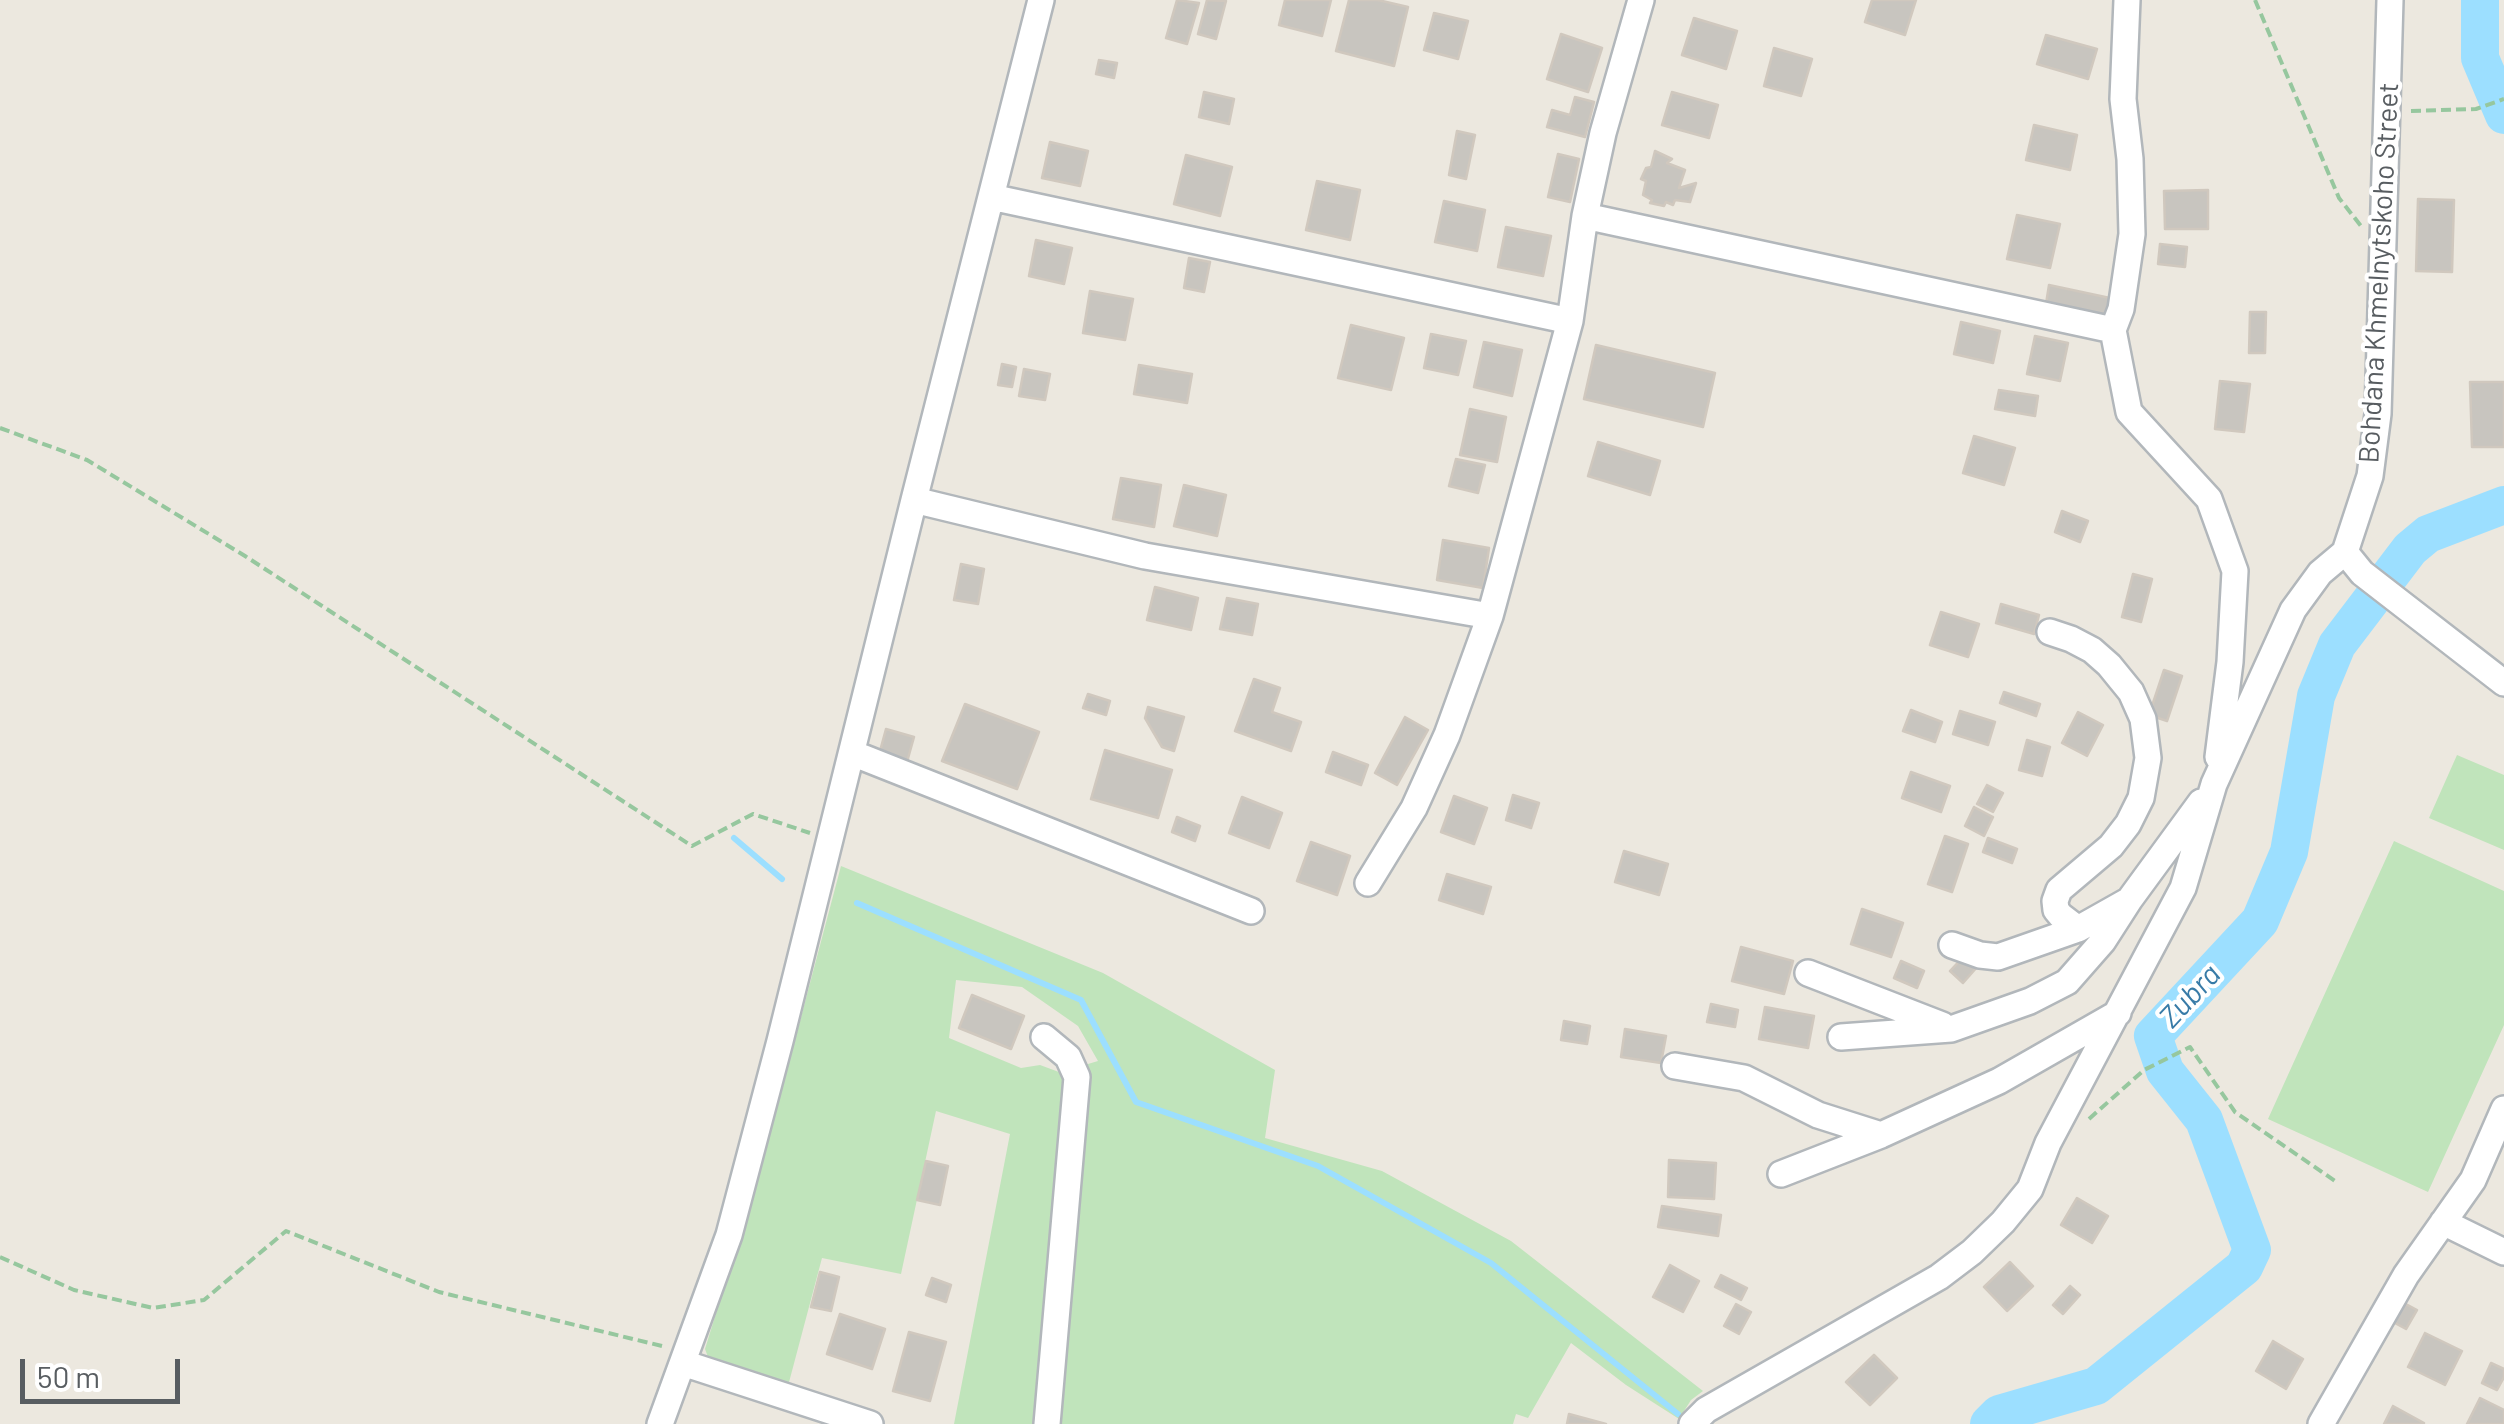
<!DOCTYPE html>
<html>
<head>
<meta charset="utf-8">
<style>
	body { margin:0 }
	#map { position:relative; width:2504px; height:1424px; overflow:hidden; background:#ece8df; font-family:Barlow,sans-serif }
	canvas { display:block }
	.scale { position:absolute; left:20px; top:1359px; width:160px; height:45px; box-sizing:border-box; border:5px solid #585d61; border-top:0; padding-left:12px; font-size:30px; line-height:35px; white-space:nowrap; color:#585d61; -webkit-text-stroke:8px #fff; paint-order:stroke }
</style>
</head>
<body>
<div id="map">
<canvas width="2504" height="1424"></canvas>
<div class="scale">50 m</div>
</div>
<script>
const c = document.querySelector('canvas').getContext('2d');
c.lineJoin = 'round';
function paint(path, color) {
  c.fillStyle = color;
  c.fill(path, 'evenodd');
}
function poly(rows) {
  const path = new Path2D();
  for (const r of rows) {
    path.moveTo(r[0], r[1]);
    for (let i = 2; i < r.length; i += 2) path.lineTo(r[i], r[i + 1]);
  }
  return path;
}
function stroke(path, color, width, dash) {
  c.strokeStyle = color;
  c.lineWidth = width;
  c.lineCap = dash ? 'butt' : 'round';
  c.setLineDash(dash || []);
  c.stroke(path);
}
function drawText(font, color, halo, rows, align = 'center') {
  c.font = font + ' Barlow,sans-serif';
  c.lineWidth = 8;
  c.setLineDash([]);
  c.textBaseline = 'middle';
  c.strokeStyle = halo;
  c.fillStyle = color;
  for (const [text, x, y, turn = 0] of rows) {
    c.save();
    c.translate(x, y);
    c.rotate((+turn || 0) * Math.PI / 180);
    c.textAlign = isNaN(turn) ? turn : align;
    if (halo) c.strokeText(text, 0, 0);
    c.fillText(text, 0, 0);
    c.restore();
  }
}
paint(poly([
	[2457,755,2504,775,2504,850,2429,818],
	[2394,841,2504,891,2504,1025,2428,1192,2268,1119],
	[841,866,1103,973,1275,1070,1265,1138,1382,1171,1511,1241,1703,1391,1691,1400,1679,1419,1626,1385,1571,1343,1528,1418,1516,1414,1513,1424,1050,1424,1078,1067,1098,1061,1078,1026,1022,987,956,980,949,1038,1021,1068,1040,1065,1067,1075,1037,1424,954,1424,1010,1134,936,1111,901,1274,822,1258,788,1386,734,1370,708,1357,705,1349,764,1157]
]), '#c0e4bb');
stroke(poly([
	[734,838,782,879],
	[857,903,1081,1000,1136,1102,1318,1166,1491,1263,1678,1414]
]), '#9cdfff', 6);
stroke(poly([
	[2480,0,2480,58,2504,115],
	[1989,1424,1999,1414,2096,1386,2244,1267,2252,1250,2204,1120,2165,1071,2153,1036,2260,921,2289,852,2316,696,2337,645,2410,549,2428,534,2504,505]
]), '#9cdfff', 38);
const building = poly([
	[1177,0,1199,3,1187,44,1166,38,1177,0],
	[1207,0,1226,1,1216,39,1198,34,1207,0],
	[1285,0,1331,0,1322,36,1279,25,1285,0],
	[1349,0,1378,0,1408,7,1394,66,1336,51,1349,0],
	[1872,0,1916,0,1905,35,1865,22,1872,0],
	[1434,13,1468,21,1458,59,1424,50,1434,13],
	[1694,18,1737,31,1726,69,1682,55,1694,18],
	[1561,34,1602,48,1588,92,1547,79,1561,34],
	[2046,35,2097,49,2088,79,2037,64,2046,35],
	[1774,48,1812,59,1801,96,1764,86,1774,48],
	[1099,60,1117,63,1114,78,1096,74,1099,60],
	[1204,92,1234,99,1229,124,1199,117,1204,92],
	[1672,92,1718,105,1709,138,1662,125,1672,92],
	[1575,97,1594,102,1585,137,1547,127,1552,110,1570,115,1575,97],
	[2034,125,2077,135,2070,170,2026,160,2034,125],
	[1457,131,1475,135,1466,179,1449,175,1457,131],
	[1050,142,1088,151,1080,186,1042,178,1050,142],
	[1655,151,1672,159,1667,163,1685,170,1679,188,1696,183,1690,202,1675,200,1673,205,1666,202,1664,206,1650,203,1652,200,1643,195,1646,181,1641,179,1646,168,1651,167,1655,151],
	[1558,154,1579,159,1570,202,1548,197,1558,154],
	[1186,155,1232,167,1220,216,1174,204,1186,155],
	[1317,181,1360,190,1350,240,1306,230,1317,181],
	[2208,190,2208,229,2165,229,2164,191,2208,190],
	[2418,199,2454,200,2452,272,2416,271,2418,199],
	[1444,201,1485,210,1477,251,1435,242,1444,201],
	[2017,215,2060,224,2050,268,2007,259,2017,215],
	[1506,227,1551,236,1543,276,1498,267,1506,227],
	[1036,240,1072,248,1064,284,1029,276,1036,240],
	[2160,244,2187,247,2185,267,2158,264,2160,244],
	[1189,258,1210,262,1204,292,1184,288,1189,258],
	[2049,285,2110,298,2106,316,2046,304,2049,285],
	[1090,291,1133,299,1125,340,1083,333,1090,291],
	[2250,312,2266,312,2265,353,2249,353,2250,312],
	[1961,322,2000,331,1993,363,1954,354,1961,322],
	[1351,325,1404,338,1391,390,1338,378,1351,325],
	[1431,334,1466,341,1458,375,1424,368,1431,334],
	[2035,336,2068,343,2060,381,2027,374,2035,336],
	[1484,342,1522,350,1512,396,1474,387,1484,342],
	[1596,345,1715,373,1703,427,1584,399,1596,345],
	[1002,364,1016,367,1012,387,998,385,1002,364],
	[1139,365,1192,374,1187,403,1134,394,1139,365],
	[1024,369,1050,374,1045,400,1019,396,1024,369],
	[2220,381,2250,384,2244,432,2215,429,2220,381],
	[2470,382,2504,382,2504,447,2472,447,2470,382],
	[1999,390,2038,396,2035,416,1995,409,1999,390],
	[1470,409,1506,417,1497,462,1460,455,1470,409],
	[1974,436,2015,448,2004,485,1963,473,1974,436],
	[1598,442,1660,461,1650,495,1588,476,1598,442],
	[1456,459,1485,465,1478,493,1449,486,1456,459],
	[1121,478,1161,485,1154,527,1113,519,1121,478],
	[1184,485,1226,495,1217,536,1174,526,1184,485],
	[2062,511,2088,521,2080,542,2055,532,2062,511],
	[1443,540,1489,548,1483,588,1437,580,1443,540],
	[961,564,984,569,978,604,954,600,961,564],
	[2133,574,2152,579,2141,622,2122,617,2133,574],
	[1155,587,1198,598,1191,630,1147,620,1155,587],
	[1227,598,1258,604,1252,635,1220,629,1227,598],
	[2001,604,2039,615,2034,634,1996,623,2001,604],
	[1941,612,1979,624,1968,657,1930,645,1941,612],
	[2164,670,2182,676,2167,721,2149,715,2164,670],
	[1254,679,1280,688,1272,712,1301,722,1291,751,1235,731,1254,679],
	[2004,692,2040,704,2036,716,2000,703,2004,692],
	[1088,694,1110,701,1106,715,1083,708,1088,694],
	[965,704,1039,732,1017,789,942,761,965,704],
	[1148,707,1184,717,1174,751,1162,747,1145,718,1148,707],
	[1911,710,1942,722,1935,742,1903,731,1911,710],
	[1960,711,1995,722,1988,745,1953,734,1960,711],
	[2078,712,2103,725,2087,756,2062,743,2078,712],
	[1405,717,1428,730,1397,785,1375,773,1405,717],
	[886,729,914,737,905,769,877,762,886,729],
	[2027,740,2050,747,2042,776,2019,770,2027,740],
	[1105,750,1172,770,1158,818,1091,799,1105,750],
	[1333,752,1368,765,1361,785,1326,772,1333,752],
	[1911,772,1950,786,1941,812,1902,798,1911,772],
	[1987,785,2003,793,1993,812,1977,804,1987,785],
	[1513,795,1539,803,1531,828,1506,820,1513,795],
	[1454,796,1487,808,1474,844,1441,832,1454,796],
	[1242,797,1282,813,1269,848,1229,833,1242,797],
	[1974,807,1993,817,1984,836,1965,826,1974,807],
	[1177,817,1200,826,1195,841,1172,832,1177,817],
	[1945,836,1968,844,1952,892,1928,884,1945,836],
	[1988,838,2017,849,2012,863,1983,852,1988,838],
	[1311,842,1350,856,1337,895,1297,881,1311,842],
	[1624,851,1668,864,1659,895,1615,882,1624,851],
	[1447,874,1491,887,1483,914,1439,900,1447,874],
	[1862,909,1903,923,1891,957,1851,944,1862,909],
	[1741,947,1793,961,1784,994,1732,981,1741,947],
	[1965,955,1978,966,1963,983,1950,971,1965,955],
	[1901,961,1924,971,1917,988,1894,978,1901,961],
	[972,995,1024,1016,1011,1049,959,1028,972,995],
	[1711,1004,1738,1010,1735,1027,1707,1022,1711,1004],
	[1765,1007,1814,1016,1808,1048,1759,1039,1765,1007],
	[1564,1021,1590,1026,1587,1044,1561,1040,1564,1021],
	[1625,1029,1666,1036,1661,1063,1621,1057,1625,1029],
	[1669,1160,1716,1163,1714,1199,1668,1197,1669,1160],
	[926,1161,948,1166,940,1205,917,1200,926,1161],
	[2077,1198,2108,1216,2092,1243,2061,1225,2077,1198],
	[1662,1206,1721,1215,1718,1236,1658,1227,1662,1206],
	[2010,1262,2033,1286,2007,1311,1984,1287,2010,1262],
	[1670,1265,1699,1281,1683,1312,1653,1297,1670,1265],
	[820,1272,839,1277,831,1311,811,1307,820,1272],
	[1721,1275,1747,1288,1741,1300,1715,1287,1721,1275],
	[932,1278,951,1285,946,1302,926,1295,932,1278],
	[2070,1286,2080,1295,2063,1314,2053,1305,2070,1286],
	[2404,1303,2417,1310,2406,1329,2393,1322,2404,1303],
	[1736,1304,1751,1312,1739,1334,1724,1326,1736,1304],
	[840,1314,885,1329,872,1369,827,1354,840,1314],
	[909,1332,946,1342,930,1401,893,1391,909,1332],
	[2425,1333,2462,1351,2445,1385,2408,1367,2425,1333],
	[2273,1341,2303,1359,2286,1389,2256,1371,2273,1341],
	[1874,1355,1897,1378,1870,1405,1846,1382,1874,1355],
	[2491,1363,2504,1369,2504,1377,2497,1390,2482,1383,2491,1363],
	[2480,1398,2504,1410,2504,1424,2467,1424,2480,1398],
	[2393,1406,2424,1423,2423,1424,2384,1424,2393,1406],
	[1569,1414,1606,1424,1567,1424,1569,1414]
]);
paint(building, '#c8c5bf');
stroke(building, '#d0c8be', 2.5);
const minor = poly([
	[991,197,1570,321],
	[1585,216,2113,330,2129,412,2209,499,2235,571,2230,662,2218,757],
	[2113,330,2121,309,2132,234,2130,159,2123,99,2127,0],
	[914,500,1145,556,1490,616],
	[2345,552,2362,573,2504,683],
	[2050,632,2071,639,2092,650,2109,665,2131,692,2143,719,2148,758,2141,798,2128,824,2111,846,2059,890,2055,901,2056,910,2061,916,2078,929,2126,902],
	[852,753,1251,911],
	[1368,883,1414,808,1447,735,1490,616,1570,321,1585,216,1603,133,1641,0],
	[1952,945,1980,955,1998,957,2078,929],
	[1808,973,1942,1025],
	[1044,1037,1068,1057,1077,1077,1047,1424],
	[1841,1037,1951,1029,2030,1001,2067,982,2103,941,2130,899,2201,802],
	[1675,1066,1744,1078,1818,1115,1881,1135],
	[1781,1174,1881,1135,1999,1081,2118,1013],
	[2443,1222,2504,1252],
	[683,1363,870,1424],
	[660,1424,729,1235,780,1041,914,500,1041,0],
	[1692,1424,1706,1410,1939,1277,1972,1252,2003,1222,2030,1189,2048,1143,2183,888,2214,784,2293,610,2320,573,2345,552,2370,476,2378,414,2390,0],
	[2321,1424,2406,1275,2473,1180,2504,1109]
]);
stroke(minor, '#b2b7bb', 30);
stroke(poly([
	[2255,0,2339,198,2361,226],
	[2411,111,2476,109,2504,99],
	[0,428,87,460,245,556,692,846,753,814,810,833],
	[2089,1119,2144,1070,2190,1047,2235,1112,2335,1181],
	[0,1257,74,1290,153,1308,204,1300,286,1231,439,1292,662,1346]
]), '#96c79e', 4, [10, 5]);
stroke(minor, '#fff', 25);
drawText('28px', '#585d61', '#fff', [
	["Bohdana Khmelnytskoho Street",2379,273,-87]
]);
drawText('italic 30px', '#387ba7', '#fff', [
	["Zubra",2190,996,-47]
]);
</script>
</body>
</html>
